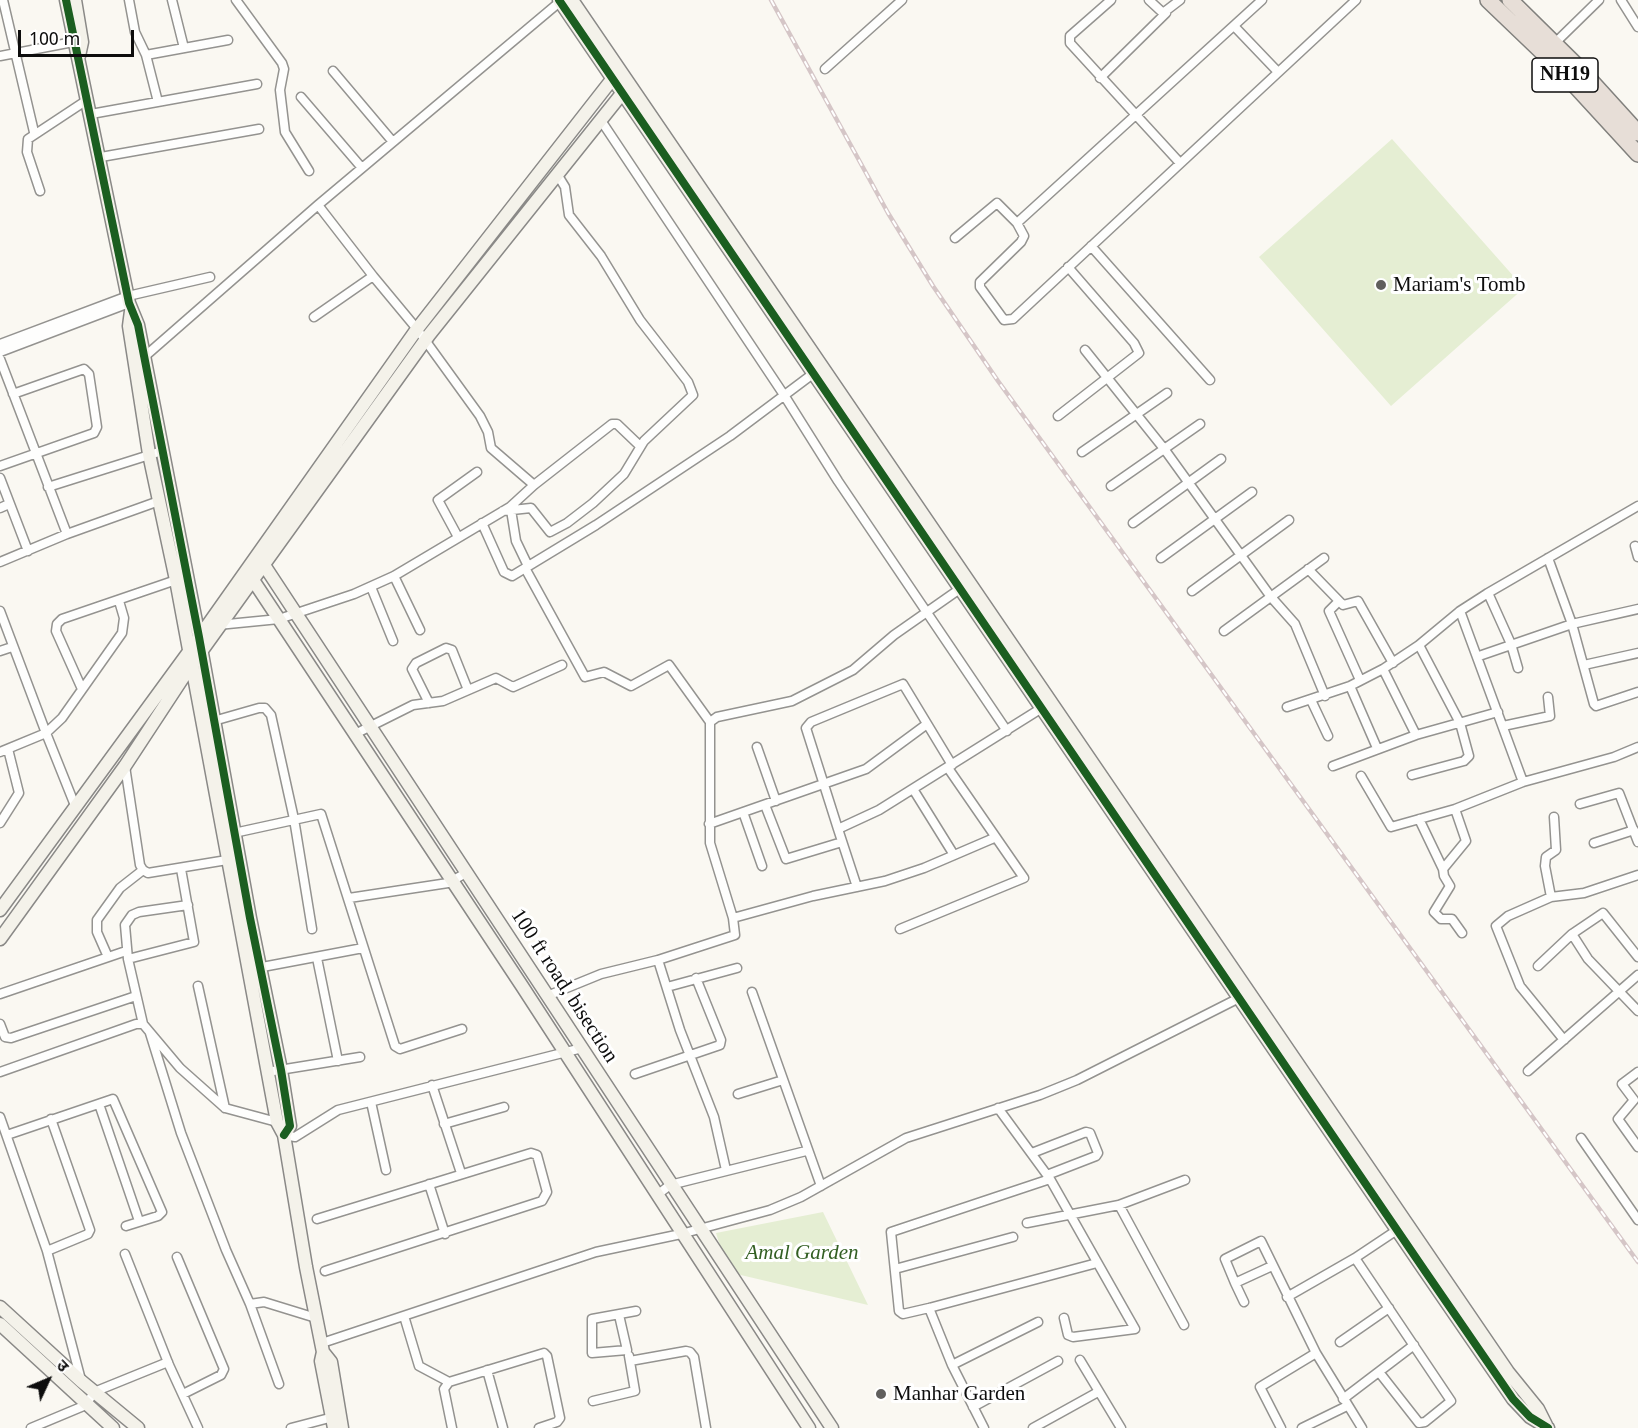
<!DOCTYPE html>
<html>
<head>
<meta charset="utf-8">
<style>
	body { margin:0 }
	#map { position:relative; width:1638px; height:1428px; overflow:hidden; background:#faf8f2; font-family:Georgia,"Noto Sans Devanagari",serif }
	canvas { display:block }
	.north { position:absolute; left:18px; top:1350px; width:60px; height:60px; -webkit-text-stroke:4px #fff; paint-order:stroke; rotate:46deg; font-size:16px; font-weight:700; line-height:24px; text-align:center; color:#0d0d0d }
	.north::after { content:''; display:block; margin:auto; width:21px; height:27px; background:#0d0d0d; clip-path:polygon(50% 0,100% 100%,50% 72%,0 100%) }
	.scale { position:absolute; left:18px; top:30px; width:116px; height:27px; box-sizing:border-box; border:3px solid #0d0d0d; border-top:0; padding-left:8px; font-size:18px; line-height:21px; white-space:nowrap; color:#0d0d0d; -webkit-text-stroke:4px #fff; paint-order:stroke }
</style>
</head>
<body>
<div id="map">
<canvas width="1638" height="1428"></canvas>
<div class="north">उ</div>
<div class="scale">100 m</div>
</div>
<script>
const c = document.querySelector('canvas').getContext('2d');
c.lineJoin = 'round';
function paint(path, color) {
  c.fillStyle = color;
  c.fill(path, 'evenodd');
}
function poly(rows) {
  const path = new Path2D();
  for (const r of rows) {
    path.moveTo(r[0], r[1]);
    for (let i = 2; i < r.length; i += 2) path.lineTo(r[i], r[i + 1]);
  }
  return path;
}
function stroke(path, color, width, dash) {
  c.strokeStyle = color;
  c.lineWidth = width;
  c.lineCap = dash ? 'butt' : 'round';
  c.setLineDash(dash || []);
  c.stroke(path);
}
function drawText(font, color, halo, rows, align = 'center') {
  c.font = font + ' Georgia,serif';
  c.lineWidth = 6;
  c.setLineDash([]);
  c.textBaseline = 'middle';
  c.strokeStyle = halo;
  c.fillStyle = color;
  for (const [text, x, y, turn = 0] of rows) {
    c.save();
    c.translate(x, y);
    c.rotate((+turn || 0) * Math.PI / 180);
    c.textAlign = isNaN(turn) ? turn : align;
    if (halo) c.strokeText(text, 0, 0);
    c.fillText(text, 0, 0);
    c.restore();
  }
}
paint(poly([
	[1392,139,1524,288,1391,406,1259,257],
	[823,1212,868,1305,728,1272,716,1233]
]), '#e5eed3');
const street = poly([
	[3,0,34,132],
	[129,0,135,32,146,55,158,102],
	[172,0,184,48],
	[236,0,282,63,284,69,280,90,285,132,309,171],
	[1111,0,1070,36,1070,43,1180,163],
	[1149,0,1163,13,1180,0],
	[1621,0,1638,27],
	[1234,26,1278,72],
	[1555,43,1599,0],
	[146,55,228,40],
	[0,56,73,42],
	[825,69,902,0],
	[333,71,393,142],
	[1100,78,1166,13],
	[301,97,362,168],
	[91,114,257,84],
	[600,119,784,395,838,481,1007,731],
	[101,157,259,129],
	[40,191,27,152,28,139,87,100],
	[1017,223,1262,0],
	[955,238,997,203,1017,223,1024,236,1021,242,980,282,980,287,1004,320,1013,319,1356,0],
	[1091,246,1210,380],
	[373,276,417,329,480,416,488,432,491,448,534,485],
	[314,317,373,276,318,205],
	[0,344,128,296,210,277],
	[1085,350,1165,450,1271,597,1295,624,1325,696],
	[0,352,129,303],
	[143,358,318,205,562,0],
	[0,359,67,534],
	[1058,416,1139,353,1134,343,1068,267],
	[1082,452,1167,393],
	[0,466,94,433,97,427,89,374,84,369,13,394],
	[0,478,28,551],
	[1111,486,1200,424],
	[48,487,162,451],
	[0,508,9,504],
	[511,510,516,541,528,566],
	[503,511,531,508,550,532,567,523,593,503,624,474,644,441,693,395,688,382,640,320,601,256,569,215,565,187,557,174],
	[482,523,504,572,512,576,596,525,730,436,818,370],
	[1133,523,1221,459],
	[458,537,438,500,477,472],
	[1635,546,1638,557],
	[1161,558,1252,492],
	[1548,558,1572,624,1594,704,1596,706,1638,692],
	[0,562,67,534,159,501],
	[525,568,585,677,604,672,631,686,669,665,710,722],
	[1308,569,1343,605,1358,601,1393,663],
	[394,576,420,630],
	[371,587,393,641],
	[1192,591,1289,520],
	[1488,593,1511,644,1518,668],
	[1339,601,1329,611,1360,680],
	[0,611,46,733,62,718,122,633,124,618,119,601],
	[1460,611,1523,782],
	[218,625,279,619,354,594,394,576,510,507,534,485,612,424,617,424,640,446],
	[1224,631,1324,558],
	[1419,645,1460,611,1488,593,1638,506],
	[0,651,12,647],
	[1479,656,1572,624,1638,609],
	[1584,665,1638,653],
	[1383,669,1416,735],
	[1350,686,1377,748],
	[82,689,56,631,57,624,62,619,179,579],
	[1311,700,1328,736],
	[429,703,412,669,416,663,446,648,452,650,468,690],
	[1287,707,1350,686,1383,669,1419,645,1460,723,1469,756,1464,761,1412,775],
	[210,722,259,708,265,708,271,715,294,819,312,929],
	[1503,726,1550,716,1548,697],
	[355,734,413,705,443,701,496,678,513,687,562,665],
	[757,747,776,801],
	[0,752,46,733,76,808],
	[125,766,140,865,143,870,148,873,233,859],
	[1333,766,1416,735,1498,712],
	[1361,776,1391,827,1455,809,1523,782,1614,757,1638,747],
	[913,789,954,855],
	[1580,804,1619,793,1638,842],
	[765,805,786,859,842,842],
	[1455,809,1466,841,1443,869,1444,876,1450,886,1434,912,1441,919,1452,919,1462,933],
	[743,812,762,866],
	[1419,819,1443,869],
	[0,823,19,793,8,749],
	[709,824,866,769,927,724],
	[838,829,806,728,811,722,903,684,952,765],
	[234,833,321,814,395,1046,400,1049,462,1029],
	[1594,843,1634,830],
	[857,887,838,829,879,810,1045,706],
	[1551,897,1545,866,1546,857,1556,850,1554,817],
	[349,898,448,883,466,873],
	[733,918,813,896,885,881,924,868,994,838],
	[900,929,1024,878,948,768],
	[1572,934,1603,913,1638,957],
	[108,957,97,932,97,920,120,888,143,870],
	[317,958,338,1061],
	[128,959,194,942,181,869],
	[1538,966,1572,934,1588,959,1638,1011],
	[257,968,363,948],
	[198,986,225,1108],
	[667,987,737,968],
	[752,992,821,1186],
	[0,994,126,951],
	[547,996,601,974,658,960],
	[0,1024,5,1037,11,1038,136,996],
	[143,1024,128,959,125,925,132,915,139,912,188,905],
	[150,1033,181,1133,226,1250,250,1304,279,1384],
	[1564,1040,1520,986,1496,926,1508,916,1551,897,1584,893,1638,875],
	[1528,1071,1638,975],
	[0,1072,136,1024,143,1024,180,1068,225,1108,277,1122],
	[267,1072,360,1057],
	[1638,1072,1622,1084,1634,1100,1618,1119,1638,1147],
	[635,1074,720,1045,721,1040,696,978],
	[432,1085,461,1173],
	[738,1094,783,1080],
	[371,1102,386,1170],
	[99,1104,139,1221],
	[998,1108,1050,1179,1135,1329,1073,1337,1068,1335,1064,1318],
	[0,1117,47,1251,81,1380],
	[444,1124,504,1107],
	[7,1135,113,1099,162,1212,158,1216,126,1226],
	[284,1135,295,1137,338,1110,582,1048],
	[1581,1138,1638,1220],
	[1032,1153,1086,1132,1090,1133,1098,1153,1096,1156,1047,1175],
	[726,1170,714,1117,680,1030,658,960,735,935,733,918,710,843,710,722,717,717,792,701,853,670,894,635,964,586],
	[1050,1179,891,1232,899,1311,903,1314,929,1308,1097,1263],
	[429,1184,445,1234],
	[657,1195,670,1185,806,1151],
	[1119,1205,1184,1325],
	[317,1219,531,1153,537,1155,547,1192,542,1201,325,1271],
	[1027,1223,1119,1205,1185,1180],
	[47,1251,88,1234,90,1230,51,1119],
	[125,1254,169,1365,198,1428],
	[177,1257,224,1369,221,1375,183,1394],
	[1355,1258,1451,1401,1425,1422,1419,1423,1379,1372],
	[895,1269,1013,1237],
	[1235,1283,1225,1259,1261,1241,1316,1353],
	[1287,1297,1355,1258,1397,1230],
	[1244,1302,1235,1283,1272,1266],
	[250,1304,264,1302,316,1318],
	[929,1308,952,1365,984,1428],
	[619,1315,627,1350,592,1353,592,1319,636,1311],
	[404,1316,419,1366,449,1382],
	[1340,1342,1389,1308],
	[322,1343,596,1252,681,1234,770,1210,801,1197,906,1138,1040,1095,1077,1080,1243,996],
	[1080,1360,1121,1428],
	[630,1361,686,1351,690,1352,694,1357,706,1428],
	[952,1365,1038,1322],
	[487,1370,503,1428],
	[1343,1399,1414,1345],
	[593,1401,635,1391,629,1356],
	[973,1407,1058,1361],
	[31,1428,86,1405,94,1392,168,1362],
	[291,1428,337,1416],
	[452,1428,444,1389,449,1382,544,1353,547,1356,560,1418,557,1422,539,1428],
	[1033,1428,1098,1392],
	[1281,1428,1260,1387,1316,1353,1362,1428],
	[1302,1428,1347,1406]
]);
const secondary = poly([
	[66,0,129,303,138,325,199,637,250,918,281,1070,290,1126,284,1135],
	[75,0,82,42,79,56],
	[559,0,1425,1271,1513,1399,1530,1417,1548,1428],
	[572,0,1407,1224,1508,1372,1538,1409,1546,1425],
	[131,311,129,326,149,454,176,580,277,1122,284,1135,306,1267,323,1352,321,1361,334,1428],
	[264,565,832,1428],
	[253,580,522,986,809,1428],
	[0,910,188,653,417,329,617,73],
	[0,939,125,766,190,667,429,335,628,86],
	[0,1307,81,1381,138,1428],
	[0,1324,113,1428],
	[323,1352,331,1362,342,1428]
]);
const highway = poly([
	[1488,0,1559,68,1638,154],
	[1510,0,1580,69,1638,133]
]);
stroke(street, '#949390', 11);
stroke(secondary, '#8a8987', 15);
stroke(highway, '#81807d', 18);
stroke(street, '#fefefd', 8);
stroke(secondary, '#f4f2ea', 12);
stroke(highway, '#e7ded7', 15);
const rail = poly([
	[771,0,888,213,933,286,998,381,1638,1262]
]);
stroke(rail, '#d5c6c7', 4.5);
stroke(rail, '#fff', 2, [7]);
stroke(poly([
	[66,0,129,303,138,325,199,637,250,918,281,1070,290,1126,284,1135],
	[559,0,1425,1271,1513,1399,1530,1417,1548,1428]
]), '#1b5e20', 8);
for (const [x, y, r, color] of [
	[1381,285,6,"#605f5d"],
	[881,1394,6,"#605f5d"]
]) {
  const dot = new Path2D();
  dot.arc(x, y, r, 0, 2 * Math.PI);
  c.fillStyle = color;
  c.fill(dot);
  stroke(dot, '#fff', 2);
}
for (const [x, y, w] of [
	[1565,75,66]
]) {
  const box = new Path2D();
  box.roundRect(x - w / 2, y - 17, w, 34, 4.5);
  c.fillStyle = '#fff';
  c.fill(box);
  stroke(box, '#0d0d0d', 1.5);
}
drawText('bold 20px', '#0d0d0d', null, [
	["NH19",1565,75]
]);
drawText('21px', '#0d0d0d', '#fff', [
	["Mariam's Tomb",1393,285],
	["Manhar Garden",893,1394]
], 'left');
drawText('21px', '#0d0d0d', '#fff', [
	["100 ft road, bisection",564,986,57]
]);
drawText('italic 21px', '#335f23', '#fff', [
	["Amal Garden",802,1253]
]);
</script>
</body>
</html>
